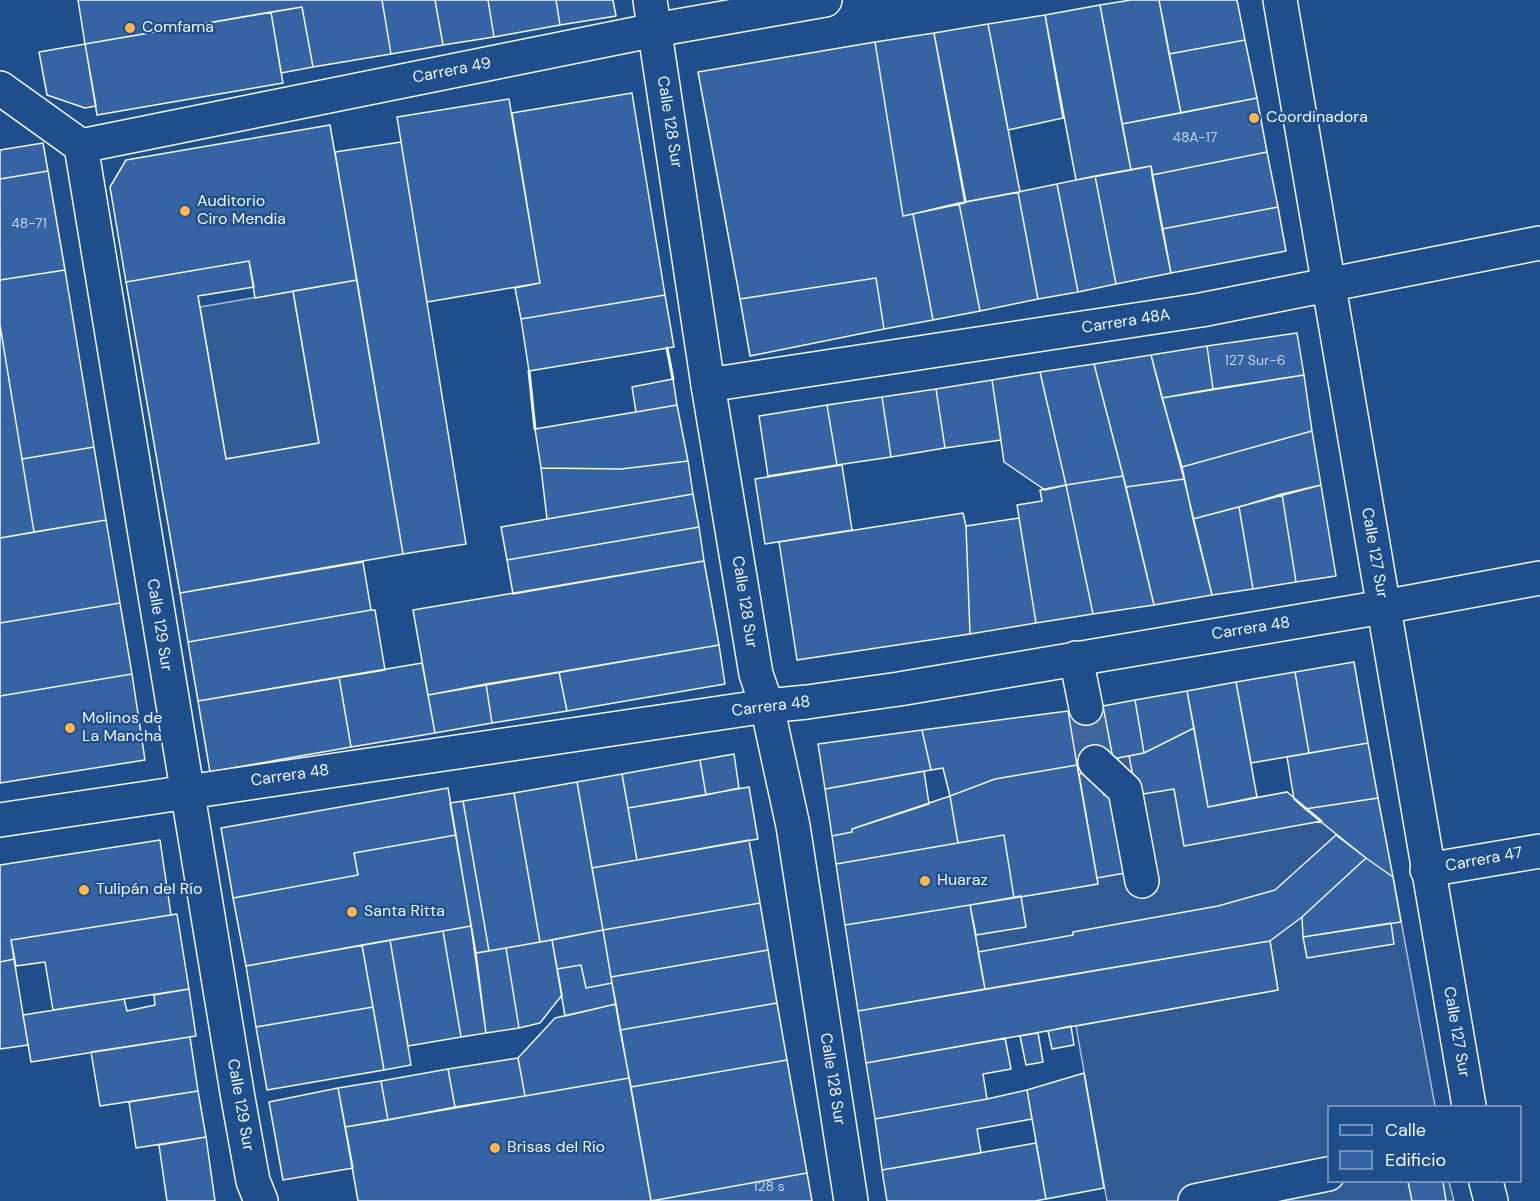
<!DOCTYPE html>
<html>
<head>
<meta charset="utf-8">
<style>
	body { margin:0 }
	#map { position:relative; width:1540px; height:1201px; overflow:hidden; background:#1f4e8c; font-family:"DM Sans",sans-serif }
	canvas { display:block }
	.legend { position:absolute; left:1327px; top:1105px; width:195px; height:78px; box-sizing:border-box; background:#1f4e8c; border:2px solid #7391ba; margin:0; padding:8px 10px; list-style:none; font-size:18px; color:#f2f6ff }
	.legend li { display:flex; align-items:center; gap:12px; height:30px }
	.legend b { width:30px; border:2px solid #7391ba }
</style>
</head>
<body>
<div id="map">
<canvas width="1540" height="1201"></canvas>
<ul class="legend">
<li><b style="height:8px;background:#1f4e8c"></b>Calle</li>
<li><b style="height:16px;background:#3563a3"></b>Edificio</li>
</ul>
</div>
<script>
const c = document.querySelector('canvas').getContext('2d');
c.lineJoin = 'round';
function paint(path, color) {
  c.fillStyle = color;
  c.fill(path, 'evenodd');
}
function poly(rows) {
  const path = new Path2D();
  for (const r of rows) {
    path.moveTo(r[0], r[1]);
    for (let i = 2; i < r.length; i += 2) path.lineTo(r[i], r[i + 1]);
  }
  return path;
}
function stroke(path, color, width, dash) {
  c.strokeStyle = color;
  c.lineWidth = width;
  c.lineCap = dash ? 'butt' : 'round';
  c.setLineDash(dash || []);
  c.stroke(path);
}
function drawText(font, color, halo, rows, align = 'center') {
  c.font = font + ' "DM Sans",sans-serif';
  c.lineWidth = 4.5;
  c.setLineDash([]);
  c.textBaseline = 'middle';
  c.strokeStyle = halo;
  c.fillStyle = color;
  for (const [text, x, y, turn = 0] of rows) {
    c.save();
    c.translate(x, y);
    c.rotate((+turn || 0) * Math.PI / 180);
    c.textAlign = isNaN(turn) ? turn : align;
    if (halo) c.strokeText(text, 0, 0);
    c.fillText(text, 0, 0);
    c.restore();
  }
}
const built = poly([
	[293,291,319,443,226,459,200,307,293,291],
	[1144,753,1208,806,1287,792,1366,858,1393,877,1435,1106,1328,1106,1328,1182,1449,1182,1454,1201,1107,1201,1076,1026,1278,990,1270,941,985,989,970,905,1098,884,1077,765,1144,753]
]);
paint(built, '#305b95');
stroke(built, '#a8bbd7', 1.5);
const building = poly([
	[78,0,382,0,391,54,313,67,302,7,85,44,78,0],
	[382,0,435,0,443,45,391,54,382,0],
	[435,0,488,0,494,37,443,45,435,0],
	[488,0,556,0,560,25,494,37,488,0],
	[556,0,613,0,616,16,560,25,556,0],
	[1131,0,1159,0,1181,113,1122,124,1100,5,1131,0],
	[1159,0,1237,0,1245,40,1169,54,1159,0],
	[1100,5,1131,170,1076,180,1045,15,1100,5],
	[302,7,313,67,281,73,271,12,302,7],
	[271,12,283,83,97,115,85,44,271,12],
	[1045,15,1063,118,1008,130,988,24,1045,15],
	[988,24,1020,192,966,202,934,33,988,24],
	[934,33,965,203,903,216,875,42,934,33],
	[1245,40,1257,98,1181,113,1169,54,1245,40],
	[875,42,903,216,913,214,933,320,884,329,876,278,740,299,698,72,875,42],
	[85,44,96,106,85,108,47,95,39,52,85,44],
	[632,93,665,295,521,319,515,288,540,283,512,113,632,93],
	[1257,98,1267,152,1152,175,1151,166,1131,170,1122,124,1257,98],
	[509,99,540,283,427,302,397,117,509,99],
	[330,125,357,280,255,298,249,261,126,282,110,187,126,160,330,125],
	[401,142,466,544,403,554,335,152,401,142],
	[43,143,48,171,0,179,0,150,43,143],
	[1267,152,1278,207,1162,229,1152,175,1267,152],
	[1151,166,1171,273,1116,284,1095,176,1151,166],
	[48,171,65,270,0,280,0,179,48,171],
	[1095,176,1116,284,1078,292,1057,184,1095,176],
	[1057,184,1078,292,1038,299,1018,192,1057,184],
	[1018,192,1038,299,980,311,959,203,1018,192],
	[959,203,980,311,933,320,913,214,959,203],
	[1278,207,1286,251,1171,273,1162,229,1278,207],
	[249,261,254,287,198,296,226,459,319,443,293,291,357,280,403,554,180,593,126,282,249,261],
	[65,270,94,447,22,459,0,325,0,280,65,270],
	[876,278,884,329,750,356,740,299,876,278],
	[665,295,674,347,529,371,521,319,665,295],
	[0,325,34,532,0,538,0,325],
	[1297,333,1304,375,1213,389,1207,346,1297,333],
	[1207,346,1213,389,1162,398,1151,355,1207,346],
	[1151,355,1184,479,1126,487,1094,364,1151,355],
	[1094,364,1123,476,1066,485,1040,372,1094,364],
	[1040,372,1066,485,1045,490,1004,462,992,380,1040,372],
	[1304,375,1312,431,1182,467,1162,398,1304,375],
	[673,379,677,405,636,412,632,387,673,379],
	[992,380,1001,440,945,448,936,389,992,380],
	[936,389,945,448,891,457,882,397,936,389],
	[882,397,891,457,837,465,827,405,882,397],
	[677,405,688,461,621,469,541,468,535,429,677,405],
	[827,405,837,465,768,476,759,416,827,405],
	[1312,431,1321,485,1193,519,1182,467,1312,431],
	[94,447,106,520,34,532,22,459,94,447],
	[688,461,693,494,547,519,541,468,621,469,688,461],
	[842,465,852,530,765,544,755,479,842,465],
	[1123,476,1154,605,1093,614,1066,485,1123,476],
	[1184,479,1212,595,1154,605,1126,487,1184,479],
	[1066,485,1093,614,1036,623,1017,505,1042,501,1040,490,1066,485],
	[1321,485,1336,576,1296,582,1282,494,1321,485],
	[693,494,699,527,507,560,501,527,693,494],
	[1282,494,1296,582,1253,589,1239,507,1282,494],
	[1239,507,1253,589,1212,595,1193,519,1239,507],
	[963,513,966,526,970,634,797,660,779,542,963,513],
	[1019,518,1036,623,970,634,966,526,1019,518],
	[106,520,120,603,0,623,0,538,106,520],
	[699,527,704,561,513,594,507,560,699,527],
	[704,561,719,645,428,695,413,610,704,561],
	[363,562,371,610,188,642,180,593,363,562],
	[120,603,132,674,0,696,0,623,120,603],
	[371,610,375,610,385,670,198,701,188,642,371,610],
	[719,645,725,684,567,711,559,672,719,645],
	[1354,662,1368,743,1309,753,1295,672,1354,662],
	[422,663,435,733,351,747,339,677,422,663],
	[559,672,567,711,492,723,486,684,559,672],
	[1295,672,1309,753,1251,763,1236,682,1295,672],
	[132,674,145,760,0,783,0,696,132,674],
	[339,677,351,747,210,772,198,701,339,677],
	[1236,682,1257,797,1208,807,1187,691,1236,682],
	[486,684,492,723,435,733,428,695,486,684],
	[1187,691,1194,728,1144,753,1135,700,1187,691],
	[1135,700,1144,753,1113,759,1103,706,1135,700],
	[1103,706,1113,759,1077,765,1068,711,1103,706],
	[1068,711,1077,765,995,779,950,796,943,768,931,770,922,730,1068,711],
	[1194,728,1208,807,1287,792,1322,821,1184,846,1174,789,1143,794,1141,785,1135,787,1129,756,1144,753,1194,728],
	[922,730,931,770,825,789,818,744,922,730],
	[1368,743,1378,798,1305,809,1294,799,1287,757,1368,743],
	[734,754,739,788,706,795,700,760,734,754],
	[700,760,706,795,628,808,622,774,700,760],
	[1077,765,1098,884,1014,898,1004,835,958,843,950,796,995,779,1077,765],
	[1099,770,1104,795,1111,794,1125,873,1097,878,1079,774,1099,770],
	[924,771,929,804,852,829,852,832,832,836,825,789,924,771],
	[622,774,637,860,592,868,577,782,622,774],
	[577,782,603,930,540,942,514,793,577,782],
	[749,787,758,839,637,860,628,808,749,787],
	[448,788,456,835,354,853,358,875,233,898,221,828,448,788],
	[514,793,540,942,489,951,463,801,514,793],
	[950,796,958,843,836,864,832,836,852,832,852,829,950,796],
	[1378,798,1393,877,1366,858,1305,809,1378,798],
	[463,801,489,951,476,953,450,803,463,801],
	[456,835,471,926,246,966,233,898,358,875,354,853,456,835],
	[1004,835,1014,898,845,925,836,864,1004,835],
	[1336,835,1366,858,1302,917,1270,941,985,989,978,952,1073,935,1073,932,1218,906,1275,890,1336,835],
	[160,840,171,915,11,940,14,959,0,962,0,865,160,840],
	[749,840,760,903,603,930,592,868,749,840],
	[1366,858,1393,877,1401,922,1303,937,1302,917,1366,858],
	[1021,896,1026,927,976,935,970,905,1021,896],
	[760,903,768,950,611,977,603,930,760,903],
	[970,905,985,989,858,1011,845,925,970,905],
	[177,914,189,989,53,1010,45,962,16,966,11,940,177,914],
	[1391,923,1394,944,1307,958,1303,937,1391,923],
	[471,926,486,1033,461,1037,443,931,471,926],
	[603,930,612,983,586,988,581,965,557,969,552,940,603,930],
	[443,931,461,1037,408,1046,390,940,443,931],
	[390,940,411,1065,384,1070,362,945,390,940],
	[552,940,562,995,540,1023,519,1028,506,948,552,940],
	[1270,941,1278,990,866,1063,858,1011,1270,941],
	[362,945,373,1007,256,1027,246,966,362,945],
	[506,948,519,1028,486,1033,476,953,506,948],
	[768,950,777,1003,620,1030,611,977,768,950],
	[14,959,28,1045,0,1049,0,962,14,959],
	[581,965,586,988,612,983,616,1004,565,1016,557,969,581,965],
	[189,989,196,1036,31,1062,23,1015,124,999,127,1011,155,1005,154,995,189,989],
	[777,1003,787,1060,631,1087,620,1030,777,1003],
	[616,1004,629,1078,525,1096,518,1058,555,1018,616,1004],
	[373,1007,384,1070,267,1090,256,1027,373,1007],
	[1071,1026,1074,1045,1052,1049,1048,1031,1071,1026],
	[1038,1033,1043,1062,1026,1065,1020,1036,1038,1033],
	[190,1037,198,1091,100,1106,91,1052,190,1037],
	[1005,1038,1011,1069,983,1074,987,1099,875,1119,866,1063,1005,1038],
	[518,1058,525,1096,455,1107,448,1069,518,1058],
	[787,1060,807,1173,651,1201,631,1087,787,1060],
	[448,1069,455,1107,388,1120,381,1081,448,1069],
	[1084,1073,1104,1188,1046,1199,1027,1090,1084,1073],
	[629,1078,651,1201,358,1201,345,1127,629,1078],
	[381,1081,388,1120,345,1127,338,1088,381,1081],
	[338,1088,353,1168,283,1180,269,1102,338,1088],
	[1027,1090,1032,1119,977,1129,981,1153,882,1170,875,1119,987,1099,1027,1090],
	[198,1091,206,1137,136,1148,129,1102,198,1091],
	[206,1137,215,1201,167,1201,159,1145,206,1137],
	[1036,1143,1046,1199,1035,1201,887,1201,882,1170,1036,1143],
	[807,1173,812,1201,651,1201,807,1173],
	[1408,1182,1443,1182,1446,1201,1412,1201,1408,1182]
]);
paint(building, '#3563a3');
stroke(building, '#f2f6ff', 1.5);
stroke(poly([
	[1086,708,1095,762]
]), '#3f679d', 33, [33, 16]);
const minor = poly([
	[1280,0,1469,1106],
	[0,88,81,146,238,1098,253,1181,261,1201],
	[81,146,655,30,825,0],
	[708,385,1201,310,1540,243],
	[1076,658,1086,708],
	[1095,762,1125,790,1142,881],
	[1427,870,1540,851],
	[1486,1182,1491,1201],
	[851,1201,793,826,767,706,807,702,899,689,1383,607,1540,578],
	[1195,1201,1328,1174]
]);
const major = poly([
	[0,820,767,706,756,674,708,385,650,0]
]);
stroke(minor, '#f2f6ff', 36);
stroke(major, '#f2f6ff', 36);
stroke(minor, '#1f4e8c', 33);
stroke(major, '#1f4e8c', 33);
stroke(poly([
	[667,348,673,379],
	[529,371,535,429]
]), '#f2f6ff', 3);
for (const [x, y, r, color] of [
	[130,28,6,"#ffb74d"],
	[1254,118,6,"#ffb74d"],
	[185,211,6,"#ffb74d"],
	[70,728,6,"#ffb74d"],
	[925,881,6,"#ffb74d"],
	[84,890,6,"#ffb74d"],
	[352,912,6,"#ffb74d"],
	[495,1148,6,"#ffb74d"]
]) {
  const dot = new Path2D();
  dot.arc(x, y, r, 0, 2 * Math.PI);
  c.fillStyle = color;
  c.fill(dot);
  stroke(dot, '#1f4e8c', 2);
}
drawText('14px', '#c3d1e8', null, [
	["48A-17",1195,138],
	["48-71",29,224],
	["127 Sur-6",1255,361],
	["128 s",769,1187]
]);
drawText('16px', '#f2f6ff', '#1f4e8c', [
	["Comfama",142,28],
	["Coordinadora",1266,118],
	["Auditorio",197,202],
	["Ciro Mendia",197,220],
	["Molinos de",82,719],
	["La Mancha",82,737],
	["Huaraz",937,881],
	["Tulipán del Río",96,890],
	["Santa Ritta",364,912],
	["Brisas del Río",507,1148]
], 'left');
drawText('16px', '#f2f6ff', '#1f4e8c', [
	["Carrera 49",452,71,-11],
	["Calle 128 Sur",669,122,81],
	["Carrera 48A",1126,322,-9],
	["Calle 127 Sur",1374,553,80],
	["Calle 128 Sur",744,602,81],
	["Calle 129 Sur",159,625,81],
	["Carrera 48",1251,629,-9],
	["Carrera 48",771,707,-7],
	["Carrera 48",290,776,-8],
	["Carrera 47",1484,860,-10],
	["Calle 127 Sur",1456,1032,80],
	["Calle 128 Sur",832,1079,81],
	["Calle 129 Sur",240,1105,80]
]);
</script>
</body>
</html>
